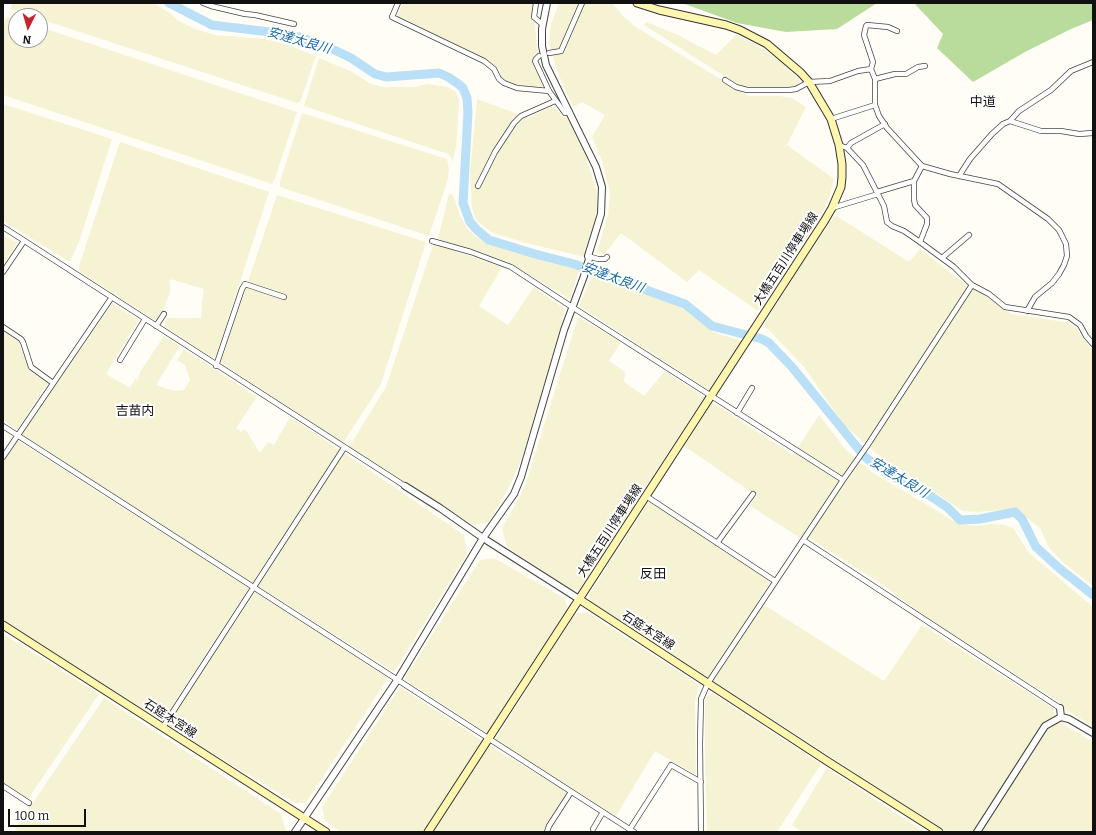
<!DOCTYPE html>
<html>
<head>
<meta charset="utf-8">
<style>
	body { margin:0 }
	#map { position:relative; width:1096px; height:835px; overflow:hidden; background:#fffdf5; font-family:Bitter,serif }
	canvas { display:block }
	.frame { position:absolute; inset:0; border:4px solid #111; pointer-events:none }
	.north { position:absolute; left:8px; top:8px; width:40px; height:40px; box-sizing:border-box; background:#fff; border:1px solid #a0a0a0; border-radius:50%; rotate:185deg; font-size:11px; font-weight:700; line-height:16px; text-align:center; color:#111 }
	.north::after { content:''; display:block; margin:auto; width:14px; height:18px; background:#c4262e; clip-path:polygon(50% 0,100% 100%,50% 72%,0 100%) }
	.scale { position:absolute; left:8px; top:809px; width:78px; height:18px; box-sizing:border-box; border:2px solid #111; border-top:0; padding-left:5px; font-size:12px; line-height:14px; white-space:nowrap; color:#111; -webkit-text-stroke:3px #fff; paint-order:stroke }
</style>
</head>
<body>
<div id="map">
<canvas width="1096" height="835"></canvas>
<div class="frame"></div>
<div class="north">N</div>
<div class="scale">100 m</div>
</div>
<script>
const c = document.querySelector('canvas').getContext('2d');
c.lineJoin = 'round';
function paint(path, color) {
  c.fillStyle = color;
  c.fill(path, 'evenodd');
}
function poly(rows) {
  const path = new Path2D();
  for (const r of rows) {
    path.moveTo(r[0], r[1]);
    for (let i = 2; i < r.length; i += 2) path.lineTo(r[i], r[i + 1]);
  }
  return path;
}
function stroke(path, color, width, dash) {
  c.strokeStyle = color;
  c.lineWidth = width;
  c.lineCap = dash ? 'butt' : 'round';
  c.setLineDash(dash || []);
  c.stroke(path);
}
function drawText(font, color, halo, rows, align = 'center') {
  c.font = font + ' Bitter,"Noto Sans JP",serif';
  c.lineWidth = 4;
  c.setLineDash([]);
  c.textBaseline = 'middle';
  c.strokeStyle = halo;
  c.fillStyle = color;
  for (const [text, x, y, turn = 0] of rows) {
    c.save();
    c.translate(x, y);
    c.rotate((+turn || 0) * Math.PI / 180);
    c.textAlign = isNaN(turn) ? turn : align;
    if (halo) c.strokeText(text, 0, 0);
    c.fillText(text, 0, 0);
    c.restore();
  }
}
paint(poly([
	[12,3,153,3,168,12,179,21,195,29,215,35,264,39,286,44,316,56,300,102,297,103,40,19,40,16,31,16,11,9],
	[403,3,538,3,535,26,538,55,547,87,540,88,519,86,508,83,501,78,500,70,493,64,397,17],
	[559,3,570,4,612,3,624,17,636,27,748,96,780,96,792,98,806,107,787,145,834,179,830,195,822,214,758,311,699,270,687,282,621,233,604,255,597,252,608,215,610,192,602,161,592,137,605,115,582,102,573,107,557,71,549,43,551,24],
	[10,17,16,19,16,40,40,40,40,27,297,112,275,178,272,184,3,95,3,26,6,18],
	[646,22,676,34,716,55,736,35,752,42,780,60,800,81,797,86,793,88,743,88,644,25],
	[319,58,350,71,371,84,383,87,413,87,428,84,448,87,456,92,459,100,456,148,452,162,451,157,448,154,304,106],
	[477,99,529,118,547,108,555,107,562,116,567,118,585,153,596,189,598,207,593,230,584,257,522,242,491,232,476,220,472,208,470,172],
	[3,104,112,139,80,239,70,262,3,221],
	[302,113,447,159,449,169,448,179,429,236,280,187,280,181],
	[120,142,269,192,216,356,213,358,164,326,167,318,201,318,202,302,204,289,170,279,170,293,158,322,80,272,79,266],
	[449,194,453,195,460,215,467,228,475,236,487,243,515,253,562,264,579,271,570,299,506,261,438,239],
	[277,195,426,242,381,384,343,443,223,364,221,362],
	[835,215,909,262,920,249,960,280,994,301,1005,310,1012,314,1065,322,1074,326,1093,351,1093,586,1066,565,1049,548,1040,528,1016,509,977,512,963,511,877,454,844,425,805,368,764,325,797,271],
	[3,235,17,243,3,265],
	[433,245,437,245,502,267,479,306,508,325,534,287,565,309,558,339,523,455,511,483,489,522,473,525,349,447,386,387],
	[593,274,673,303,682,308,713,332,742,341,709,390,579,306],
	[112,304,139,320,106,374,130,388,135,379,138,380,140,372,164,336,180,346,156,385,174,391,184,390,190,380,185,365,177,360,184,349,257,397,236,428,241,432,244,429,247,432,260,453,268,442,274,445,290,417,340,450,252,583,21,434],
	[578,317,621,342,609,361,625,372,624,382,644,396,665,371,704,397,579,590,572,590,507,547,502,528,519,498,526,483],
	[3,330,19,342,29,370,48,383,17,430,3,420],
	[712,402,793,455,819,415,847,451,872,472,957,523,975,526,992,524,1005,525,1013,528,1029,553,1093,607,1093,727,1065,709,1056,700,930,620,883,585,811,539,799,537,750,506,757,496,684,446],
	[17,440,249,588,161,723,3,621,3,462],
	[343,452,464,535,467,554,394,672,258,586],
	[649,501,771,581,758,601,884,681,922,625,1053,708,1054,713,1068,727,1093,742,1093,832,947,832,591,602,589,595],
	[494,558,564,598,568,608,487,733,404,679,480,560],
	[255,592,388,678,309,798,306,802,301,803,296,803,166,726],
	[587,612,699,685,695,701,696,775,655,751,616,816,495,740,575,614],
	[3,634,99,694,28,799,3,783],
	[400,687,492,747,568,792,544,832,341,832,325,821,322,807],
	[712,693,821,764,777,832,707,832,705,755,705,698],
	[104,698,281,814,286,832,19,832,15,829],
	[827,768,925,832,802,832,792,825]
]), '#f6f3d4');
paint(poly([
	[682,3,877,3,837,29,786,32,737,23],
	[914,3,1093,3,1093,20,1071,29,1025,52,973,82,937,48,943,34]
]), '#b9dc9c');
stroke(poly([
	[169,3,212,25,278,33,299,37,328,47,351,58,375,74,386,77,439,73,448,77,457,83,463,88,467,98,468,113,463,203,470,222,477,230,489,240,535,254,574,264,685,304,712,326,762,339,769,343,792,367,865,457,886,473,932,497,947,507,960,520,980,519,1015,512,1022,519,1036,547,1059,568,1093,595]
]), '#b9e0f7', 9);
const minor = poly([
	[203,3,211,6,245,14,255,15,294,24],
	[398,3,392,17,394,18,484,61,494,69,499,79,504,83,517,88,549,91,565,113,570,112],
	[536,3,534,17,542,24],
	[549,53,561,51,582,3],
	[539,56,536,59,535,61,549,91],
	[871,69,873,62,864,35,866,26,867,25,888,27,897,31],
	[875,79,895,74,906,74,918,67,925,66],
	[725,80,736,87,747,90,789,90,796,89,809,82,830,81,858,71,871,69,875,79,875,105,879,116,887,128,922,166,950,174,998,184,1048,219,1059,230,1066,244,1067,256,1064,265,1059,274,1052,283,1035,297,1027,311],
	[831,119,875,105],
	[1010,121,1041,131,1061,131,1079,134,1093,133],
	[839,145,847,148,863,165,884,206,887,222,892,226,904,231,920,242,954,267,972,285,989,294,1005,307,1069,317,1080,325,1086,336,1093,344],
	[847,148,851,143,885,124],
	[959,176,970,159,992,134,1003,124,1010,121,1019,111,1051,90,1071,71,1093,62],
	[478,186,495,152,514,123,521,116,555,101],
	[877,192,914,181],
	[832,208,878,194],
	[3,227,405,486],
	[432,241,471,252,511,267,572,307,843,480],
	[920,242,927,224,927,218,915,205,914,199,914,181,922,166],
	[588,256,598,259,605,259,607,257],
	[942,258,969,235],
	[3,272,24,241],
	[156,326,164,314],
	[3,327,21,339,23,342,31,367,53,383],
	[120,360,145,319],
	[216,366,242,289,245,284,284,297],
	[737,413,752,388],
	[3,426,634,832],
	[3,457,112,297],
	[646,496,775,581],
	[803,540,1060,708],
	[717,543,753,494],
	[163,727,344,448],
	[3,786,29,803],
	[593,829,603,812],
	[630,829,671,765,701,782],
	[547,832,549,826,571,792],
	[701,832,700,744,701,699,708,683,843,480,867,446,972,285]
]);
const tertiary = poly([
	[405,486,440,508,483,538,579,599],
	[1060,708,1061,717],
	[295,832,398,679,483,538,514,494,521,477,564,330,584,276,589,259,588,256,601,214,602,187,596,167,546,65,542,46,542,29,547,3],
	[977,832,1045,726,1061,717,1069,719,1093,733]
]);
const secondary = poly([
	[579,599,827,761,939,832],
	[3,625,326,832],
	[428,832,825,220,832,208,841,187,842,177,842,164,839,145,831,119,809,82,801,73,767,44,740,30,726,25,659,10,637,3]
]);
stroke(minor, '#444', 6);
stroke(tertiary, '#444', 8);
stroke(secondary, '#333', 9);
stroke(minor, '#fff', 4.5);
stroke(tertiary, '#fff', 6);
stroke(secondary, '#fff6b0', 7);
drawText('12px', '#111', '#fff', [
	["大橋五百川停車場線",786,259,-57],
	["大橋五百川停車場線",610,531,-57],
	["石筵本宮線",648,631,33],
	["石筵本宮線",170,719,33]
]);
drawText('italic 13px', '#1768a6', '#fff', [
	["安達太良川",299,41,16],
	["安達太良川",613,278,20],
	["安達太良川",899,478,31]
]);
drawText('13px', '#111', '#fff', [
	["中道",983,102],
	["吉苗内",135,411],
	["反田",653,574]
]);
</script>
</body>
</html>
